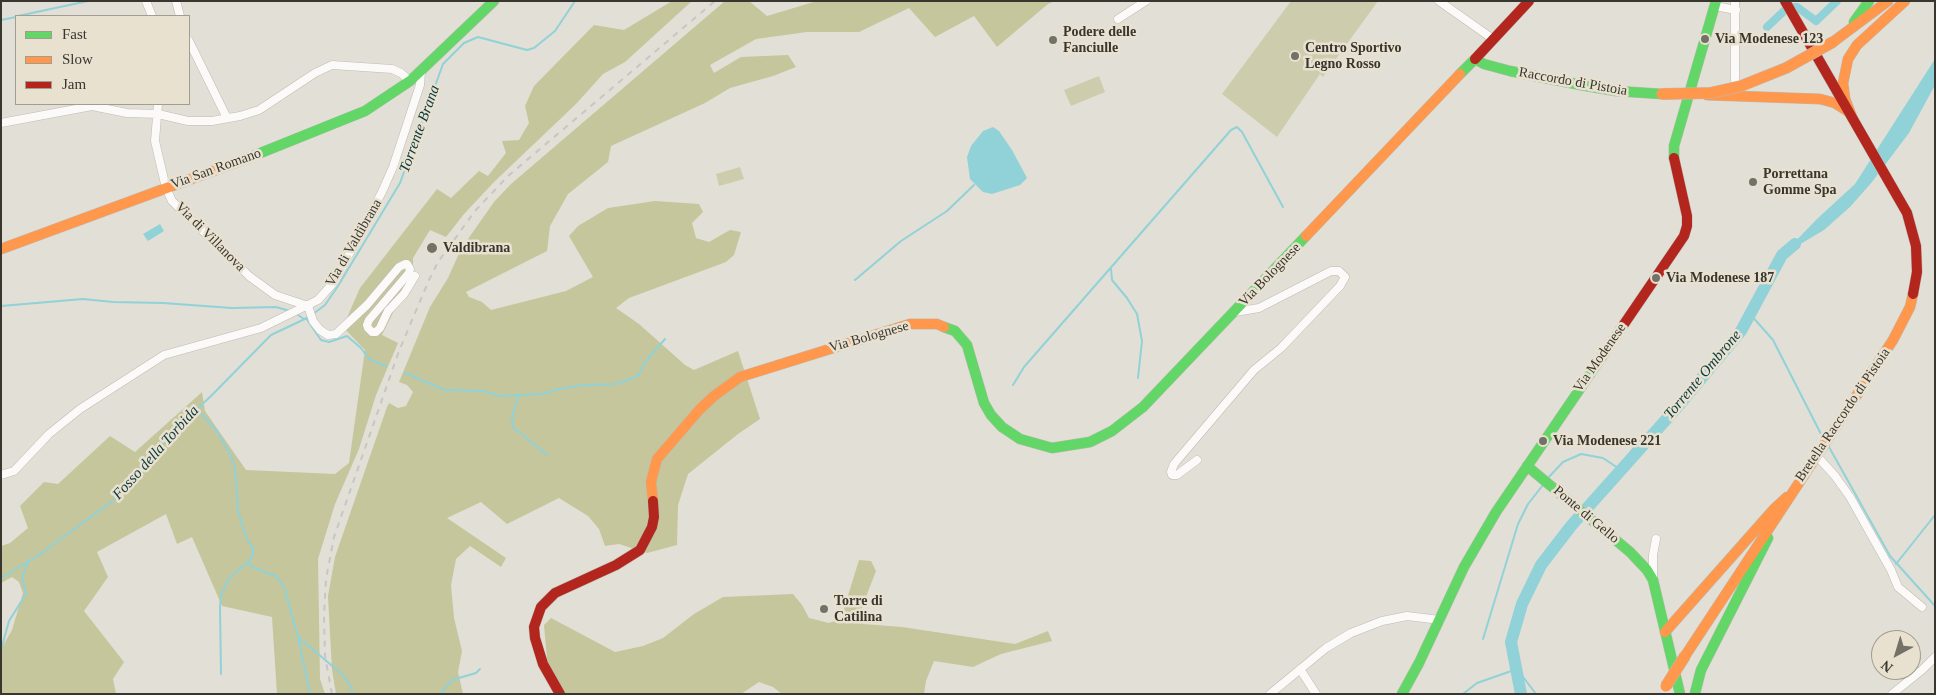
<!DOCTYPE html>
<html>
<head>
<meta charset="utf-8">
<style>
	body { margin:0 }
	#map { position:relative; width:1936px; height:695px; overflow:hidden; background:#e2dfd6; font-family:Georgia,serif }
	canvas { display:block }
	.frame { position:absolute; inset:0; border:2px solid #38362f; pointer-events:none }
	.legend { position:absolute; left:15px; top:15px; width:175px; height:90px; box-sizing:border-box; background:#e8e1d0; border:1px solid #a29d90; margin:0; padding:6px 9px; list-style:none; font-size:15px; color:#38362f }
	.legend li { display:flex; align-items:center; gap:10px; height:25px }
	.legend b { width:25px; border:1px solid #a29d90 }
	.north { position:absolute; left:1871px; top:630px; width:50px; height:50px; box-sizing:border-box; background:#e8e1d0; border:1px solid #a29d90; border-radius:50%; rotate:219deg; font-size:14px; font-weight:700; line-height:20px; text-align:center; color:#38362f }
	.north::after { content:''; display:block; margin:auto; width:18px; height:22px; background:#747169; clip-path:polygon(50% 0,100% 100%,50% 72%,0 100%) }
</style>
</head>
<body>
<div id="map">
<canvas width="1936" height="695"></canvas>
<div class="frame"></div>
<ul class="legend">
<li><b style="height:6px;background:#63d668"></b>Fast</li>
<li><b style="height:6px;background:#ff974d"></b>Slow</li>
<li><b style="height:6px;background:#b3261e"></b>Jam</li>
</ul>
<div class="north">N</div>
</div>
<script>
const c = document.querySelector('canvas').getContext('2d');
c.lineJoin = 'round';
function paint(path, color) {
  c.fillStyle = color;
  c.fill(path, 'evenodd');
}
function poly(rows) {
  const path = new Path2D();
  for (const r of rows) {
    path.moveTo(r[0], r[1]);
    for (let i = 2; i < r.length; i += 2) path.lineTo(r[i], r[i + 1]);
  }
  return path;
}
function stroke(path, color, width, dash) {
  c.strokeStyle = color;
  c.lineWidth = width;
  c.lineCap = dash ? 'butt' : 'round';
  c.setLineDash(dash || []);
  c.stroke(path);
}
function drawText(font, color, halo, rows, align = 'center') {
  c.font = font + ' Georgia,serif';
  c.lineWidth = 5;
  c.setLineDash([]);
  c.textBaseline = 'middle';
  c.strokeStyle = halo;
  c.fillStyle = color;
  for (const [text, x, y, turn = 0] of rows) {
    c.save();
    c.translate(x, y);
    c.rotate((+turn || 0) * Math.PI / 180);
    c.textAlign = isNaN(turn) ? turn : align;
    if (halo) c.strokeText(text, 0, 0);
    c.fillText(text, 0, 0);
    c.restore();
  }
}
paint(poly([
	[1291,1,1378,1,1323,77,1320,74,1277,137,1222,94],
	[1099,76,1105,92,1071,106,1064,90],
	[740,167,744,179,719,186,716,174]
]), '#cdcdae');
paint(poly([
	[672,1,692,1,625,62,603,74,576,104,494,182,464,214,446,237,430,230,413,258,413,272,382,335,398,343,376,395,359,449,335,504,318,559,320,679,325,694,277,694,272,617,222,606,192,537,177,544,166,514,97,552,108,577,84,611,124,662,113,679,116,694,1,694,1,649,12,630,23,593,19,582,12,577,1,583,1,546,10,543,28,528,20,506,44,482,58,484,110,436,135,452,202,392,205,411,246,470,335,474,349,463,365,350,343,327,360,288,437,189,451,198,479,171,488,176,506,153,502,141,519,140,529,123,525,106,534,86,594,25,624,30],
	[725,1,749,1,767,16,817,1,1055,1,1048,4,997,47,974,16,935,37,909,8,859,32,807,32,756,39,710,65,714,73,741,57,788,55,796,67,773,76,730,88,705,103,611,146,608,162,568,194,550,226,547,251,466,292,469,297,482,302,491,310,566,291,593,277,569,236,578,226,608,208,655,201,699,204,703,212,692,223,696,238,709,242,730,230,741,232,734,255,726,262,629,298,616,308,639,324,685,365,694,370,738,351,760,419,738,434,688,474,678,505,677,545,647,553,619,544,605,546,599,529,588,516,559,498,507,524,481,502,447,518,506,558,501,567,470,546,456,559,451,585,454,618,462,651,458,672,463,694,336,694,332,670,328,596,335,557,387,407,389,403,398,408,406,406,413,392,407,385,399,382,430,307,448,278,461,249,494,202,511,184],
	[859,560,871,561,876,571,862,607,863,624,902,627,1015,644,1048,631,1052,641,1001,654,973,667,934,661,926,681,924,694,782,694,773,687,759,682,741,694,563,694,548,670,544,625,551,618,615,652,643,646,663,638,694,614,723,597,793,594,802,605,809,618,829,623,838,620,842,615]
]), '#c5c69c');
paint(poly([
	[1935,59,1935,85,1909,133,1872,182,1850,207,1824,230,1782,255,1817,219,1855,184],
	[993,127,999,131,1012,150,1027,178,1020,185,992,194,983,192,970,179,967,157,971,146,983,131],
	[160,224,164,231,148,241,143,234]
]), '#90d2d7');
stroke(poly([
	[18,16,88,1],
	[1,20,16,17],
	[1111,269,1112,280,1127,298,1137,314,1142,341,1138,378],
	[855,280,901,241,947,211,974,185],
	[1,306,83,299,113,302,163,303,232,308,276,307,290,311],
	[313,314,325,305,338,286,400,183,443,64,464,43,478,37,527,50,534,48,555,31,575,1],
	[1750,314,1773,340,1822,436],
	[298,315,304,319],
	[306,318,321,340,329,342,347,336,361,348,369,359,386,366],
	[405,373,445,390,484,391,499,396,543,394,559,389,586,385,617,384,638,376,645,362,665,339],
	[1013,385,1024,367,1231,130,1237,127,1242,132,1283,207],
	[518,396,512,419,513,427,547,455],
	[197,409,216,430,231,456,235,469,238,510,243,528,249,543,253,547,253,554,249,562,244,565,229,578,221,596,220,607,221,674],
	[1829,447,1890,556,1935,606],
	[1547,479,1563,462,1581,454,1603,458,1621,470],
	[249,562,250,566,276,576,284,587,298,637,310,694],
	[1896,564,1935,515],
	[1,578,39,555,118,497,167,437,211,396,271,335,309,317],
	[298,637,343,675,351,687,353,694],
	[1483,639,1518,524,1528,504,1543,485],
	[1,650,9,621,26,594,22,577,28,562],
	[440,694,452,680,476,673,480,669],
	[1463,694,1477,683,1517,669,1536,694]
]), '#90d2d7', 2);
stroke(poly([
	[1794,7,1797,7,1816,21,1837,1],
	[1767,27,1784,11]
]), '#90d2d7', 8);
stroke(poly([
	[1521,694,1511,642,1522,604,1541,565,1571,526,1680,404,1741,331,1782,255,1795,244]
]), '#90d2d7', 12);
const street = poly([
	[146,1,152,16],
	[176,1,180,16],
	[1439,1,1493,39],
	[1715,6,1736,10],
	[1118,19,1146,1],
	[189,41,227,118],
	[1735,80,1735,1],
	[158,104,155,141,166,188,172,201,249,276,275,295,308,306],
	[1,123,92,106,127,113,158,114,188,121,212,121,240,116,259,110,315,73,332,65,392,69,401,73,410,81],
	[308,306,313,321,320,330,328,335,336,334,367,305,399,267,405,264,407,264,410,269,409,273,369,320,367,325,368,328,372,332,376,332,380,328,388,311,404,294,415,276],
	[1816,455,1835,476,1850,497,1891,570,1898,587,1922,607],
	[1197,460,1177,475,1172,475,1171,472,1174,464,1254,370,1281,348,1340,286,1345,277,1339,271,1331,271,1259,308,1235,312],
	[1,475,14,471,49,434,80,409,164,355,261,328,318,300,335,281,382,192,393,167,420,85,421,72],
	[1653,580,1653,555,1656,539],
	[1300,669,1316,694],
	[1270,694,1326,648,1351,633,1382,621,1407,616,1440,620],
	[1892,694,1922,670,1935,657]
]);
const fast = poly([
	[1854,22,1869,1],
	[1460,74,1475,59,1484,64,1510,71,1581,85,1616,91,1662,94],
	[248,158,365,111,410,81,494,1],
	[1674,158,1674,146,1716,1],
	[944,327,955,331,967,345,984,403,991,415,1002,427,1020,439,1052,448,1090,442,1112,431,1143,407,1306,236],
	[1527,466,1630,552,1647,570,1653,580,1680,694],
	[1695,693,1701,670,1768,538],
	[1402,694,1419,663,1464,567,1496,512,1603,355]
]);
const slow = poly([
	[1833,42,1888,1],
	[1707,95,1820,99,1835,103,1846,110],
	[1852,117,1845,99,1843,83,1848,59,1857,45,1905,1],
	[1306,236,1460,74],
	[1,249,248,158],
	[653,501,651,482,657,459,700,409,714,396,740,377,910,324,937,324,944,327],
	[1665,632,1774,509,1787,497],
	[1685,656,1893,340,1910,307,1913,294]
]);
const jam = poly([
	[1785,1,1907,213,1916,246,1917,272,1913,294],
	[1475,59,1529,1],
	[1603,355,1684,236,1687,226,1687,216,1674,158],
	[560,694,543,664,535,638,534,627,541,607,555,593,616,565,640,550,652,527,654,517,653,501]
]);
stroke(street, '#bdbbb4', 9);
stroke(fast, '#bdbbb4', 11);
stroke(slow, '#bdbbb4', 11);
stroke(jam, '#bdbbb4', 11);
stroke(street, '#fbfaf9', 8);
stroke(fast, '#63d668', 10);
stroke(slow, '#ff974d', 10);
stroke(jam, '#b3261e', 10);
stroke(poly([
	[332,694,325,656,324,616,326,579,334,537,399,351,429,280,438,262,475,211,508,176,715,1]
]), '#c8c6c4', 2, [6, 6]);
const slowBridge = poly([
	[1662,94,1710,93,1741,86,1786,68,1833,42],
	[1666,686,1685,656]
]);
stroke(slowBridge, '#bebdb8', 12, []);
stroke(slowBridge, '#ff974d', 11);
for (const [x, y, r, color] of [
	[1705,39,5,"#747169"],
	[1053,40,5,"#747169"],
	[1295,56,5,"#747169"],
	[1753,182,5,"#747169"],
	[432,248,6,"#747169"],
	[1656,278,5,"#747169"],
	[1543,441,5,"#747169"],
	[824,609,5,"#747169"]
]) {
  const dot = new Path2D();
  dot.arc(x, y, r, 0, 2 * Math.PI);
  c.fillStyle = color;
  c.fill(dot);
  stroke(dot, '#e8e1d0', 2);
}
drawText('bold 14px', '#38362f', '#e8e1d0', [
	["Podere delle",1063,32],
	["Fanciulle",1063,48],
	["Via Modenese 123",1715,39],
	["Centro Sportivo",1305,48],
	["Legno Rosso",1305,64],
	["Porrettana",1763,174],
	["Gomme Spa",1763,190],
	["Valdibrana",443,248],
	["Via Modenese 187",1666,278],
	["Via Modenese 221",1553,441],
	["Torre di",834,601],
	["Catilina",834,617]
], 'left');
drawText('14px', '#38362f', '#e8e1d0', [
	["Raccordo di Pistoia",1573,82,10],
	["Via San Romano",216,169,-20],
	["Via di Villanova",210,237,45],
	["Via di Valdibrana",354,243,-60],
	["Via Bolognese",1270,275,-46],
	["Via Bolognese",869,337,-16],
	["Via Modenese",1600,358,-55],
	["Bretella Raccordo di Pistoia",1843,415,-56],
	["Ponte di Gello",1586,515,40]
]);
drawText('italic 15px', '#0a393e', '#e8e1d0', [
	["Torrente Brana",420,129,-70],
	["Torrente Ombrone",1703,375,-50],
	["Fosso della Torbida",156,453,-48]
]);
</script>
</body>
</html>
